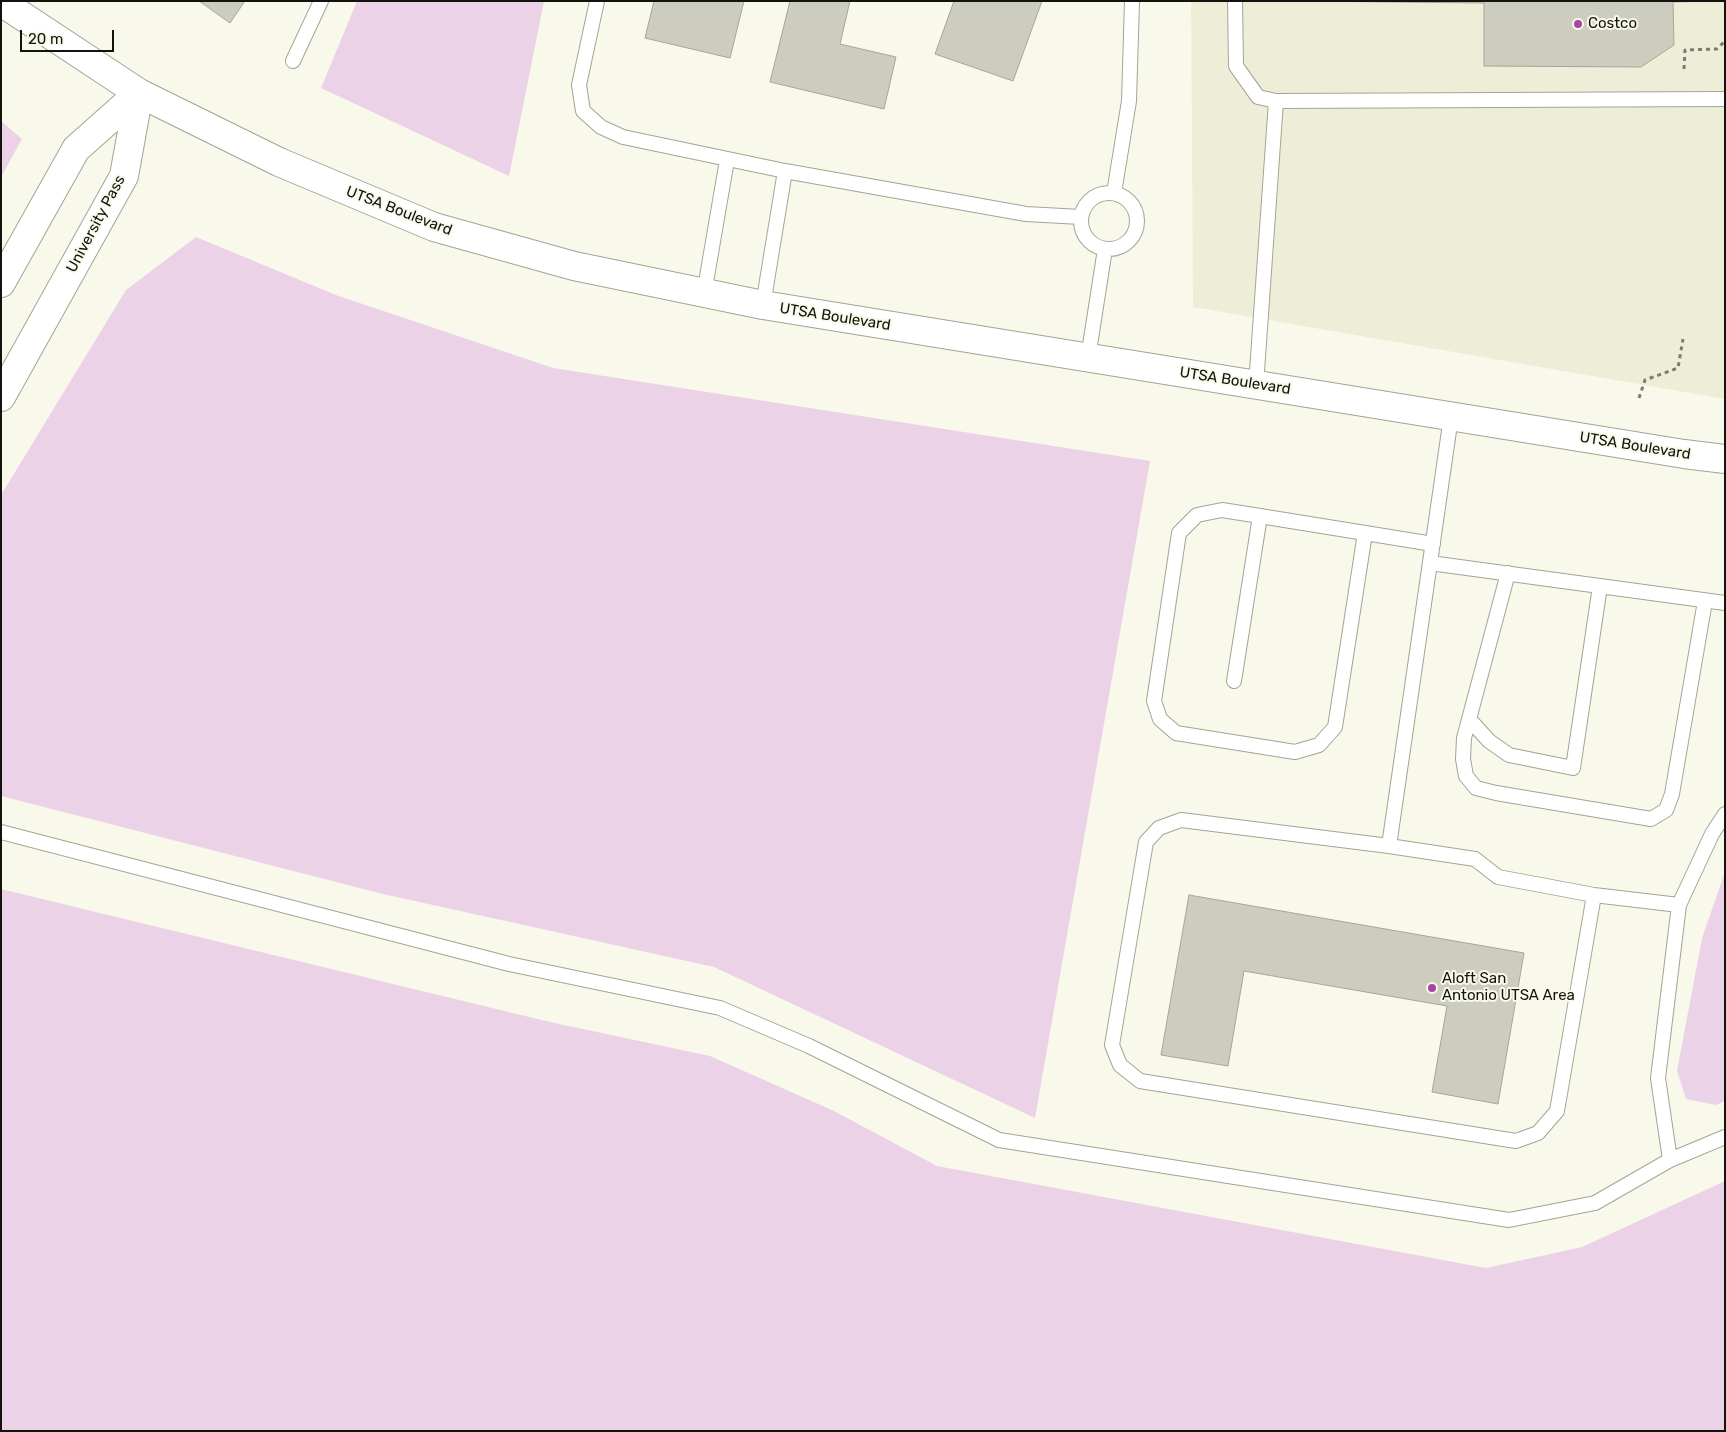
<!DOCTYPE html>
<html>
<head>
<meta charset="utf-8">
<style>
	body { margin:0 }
	#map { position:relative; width:1726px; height:1432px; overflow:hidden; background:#f9f9eb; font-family:Rubik,sans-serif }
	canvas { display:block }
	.frame { position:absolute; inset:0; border:2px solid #13130e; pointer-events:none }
	.scale { position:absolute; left:20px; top:30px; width:94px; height:22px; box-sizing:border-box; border:2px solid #13130e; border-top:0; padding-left:6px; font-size:15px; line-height:18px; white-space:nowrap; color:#13130e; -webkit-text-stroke:4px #f9f9eb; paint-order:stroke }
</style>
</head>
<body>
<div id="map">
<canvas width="1726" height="1432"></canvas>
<div class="frame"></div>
<div class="scale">20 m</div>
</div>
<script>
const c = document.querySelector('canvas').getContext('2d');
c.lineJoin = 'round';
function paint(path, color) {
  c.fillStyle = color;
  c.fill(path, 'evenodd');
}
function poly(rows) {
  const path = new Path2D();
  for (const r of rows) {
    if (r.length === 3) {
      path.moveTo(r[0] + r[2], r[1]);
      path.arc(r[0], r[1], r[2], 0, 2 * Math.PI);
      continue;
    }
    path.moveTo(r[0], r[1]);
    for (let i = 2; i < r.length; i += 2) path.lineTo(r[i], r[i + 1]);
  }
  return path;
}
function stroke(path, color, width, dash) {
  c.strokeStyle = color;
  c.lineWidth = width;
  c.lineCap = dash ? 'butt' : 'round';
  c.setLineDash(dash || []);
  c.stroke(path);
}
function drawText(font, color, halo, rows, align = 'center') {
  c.font = font + ' Rubik,sans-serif';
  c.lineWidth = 4;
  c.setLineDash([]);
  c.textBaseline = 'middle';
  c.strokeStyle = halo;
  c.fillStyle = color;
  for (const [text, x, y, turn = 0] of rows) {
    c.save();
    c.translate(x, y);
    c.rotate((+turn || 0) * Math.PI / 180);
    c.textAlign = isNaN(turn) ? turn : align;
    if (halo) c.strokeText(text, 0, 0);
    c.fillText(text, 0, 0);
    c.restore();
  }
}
paint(poly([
	[1191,1,1725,1,1725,399,1193,307]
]), '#eeeed8');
paint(poly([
	[357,1,544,1,509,176,321,88],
	[1,121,22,139,1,177],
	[196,237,336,295,553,368,1150,461,1035,1118,714,967,383,894,1,796,1,495,126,290],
	[1725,872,1725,1101,1716,1105,1686,1099,1677,1071,1702,938],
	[1,889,550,1022,710,1056,834,1111,937,1166,1486,1268,1582,1247,1725,1181,1725,1431,1,1431]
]), '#ecd2e7');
const building = poly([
	[199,1,245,1,230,23,199,1],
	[654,1,744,1,730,58,645,38,654,1],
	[790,1,850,1,840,44,896,57,884,109,770,82,790,1],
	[954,1,1042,1,1013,81,935,54,954,1],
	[1295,1,1713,1,1673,2,1674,45,1641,67,1484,66,1484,3,1295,1],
	[1189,895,1524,953,1498,1104,1432,1092,1447,1006,1244,971,1228,1066,1161,1055,1189,895]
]);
paint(building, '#cdcdbf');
stroke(building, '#a6a698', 1);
const lane = poly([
	[597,1,579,85,583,111,601,127,623,137,785,171,1026,214,1081,217],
	[1235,1,1236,66,1258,97,1276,101,1725,99],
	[293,61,321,1],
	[1109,221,28],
	[1114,193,1129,101,1132,1],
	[704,294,727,160],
	[763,305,785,171],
	[1088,358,1105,249],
	[1256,385,1276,101],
	[1365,533,1335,727,1319,745,1295,752,1176,733,1160,719,1154,701,1179,533,1197,515,1222,510,1260,516,1365,533,1433,544],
	[1430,563,1725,603],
	[1508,573,1464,738,1463,759,1466,776,1476,788,1496,793,1651,819,1666,810,1672,794,1705,601],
	[1234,681,1260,516],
	[1469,719,1489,741,1509,755,1573,768,1600,586],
	[1,832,509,964,720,1008,809,1046,999,1140,1509,1220,1595,1203,1670,1160,1725,1137],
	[1389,846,1475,859,1498,877,1594,895,1557,1111,1538,1133,1516,1141,1140,1081,1120,1065,1112,1045,1146,842,1159,828,1181,820,1389,846,1451,417],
	[1594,895,1679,905],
	[1670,1160,1658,1078,1679,905,1712,834,1725,814]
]);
const secondary = poly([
	[1,2,139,93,279,162,434,227,574,266,763,305,1684,454,1725,459],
	[1,283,76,149,139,93],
	[1,397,124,176,139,93]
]);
stroke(lane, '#a4a496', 16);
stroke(secondary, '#a4a496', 30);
stroke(poly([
	[1684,69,1685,50,1717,49,1725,41],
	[1639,398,1645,380,1678,368,1683,339]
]), '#7b7b72', 3, [4, 4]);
stroke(lane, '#fff', 14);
stroke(secondary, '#fff', 28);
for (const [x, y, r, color] of [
	[1578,24,5,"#ac41a2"],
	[1432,988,5,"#ac41a2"]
]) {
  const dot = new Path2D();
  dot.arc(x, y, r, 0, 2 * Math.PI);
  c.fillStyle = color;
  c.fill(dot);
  stroke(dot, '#f9f9eb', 2);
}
drawText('15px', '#13130e', '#f9f9eb', [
	["Costco",1588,24],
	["Aloft San",1442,979],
	["Antonio UTSA Area",1442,996]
], 'left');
drawText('15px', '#13130e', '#f9f9eb', [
	["UTSA Boulevard",399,211,21],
	["University Pass",96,224,-62],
	["UTSA Boulevard",835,317,9],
	["UTSA Boulevard",1235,381,9],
	["UTSA Boulevard",1635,446,9]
]);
</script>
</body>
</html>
